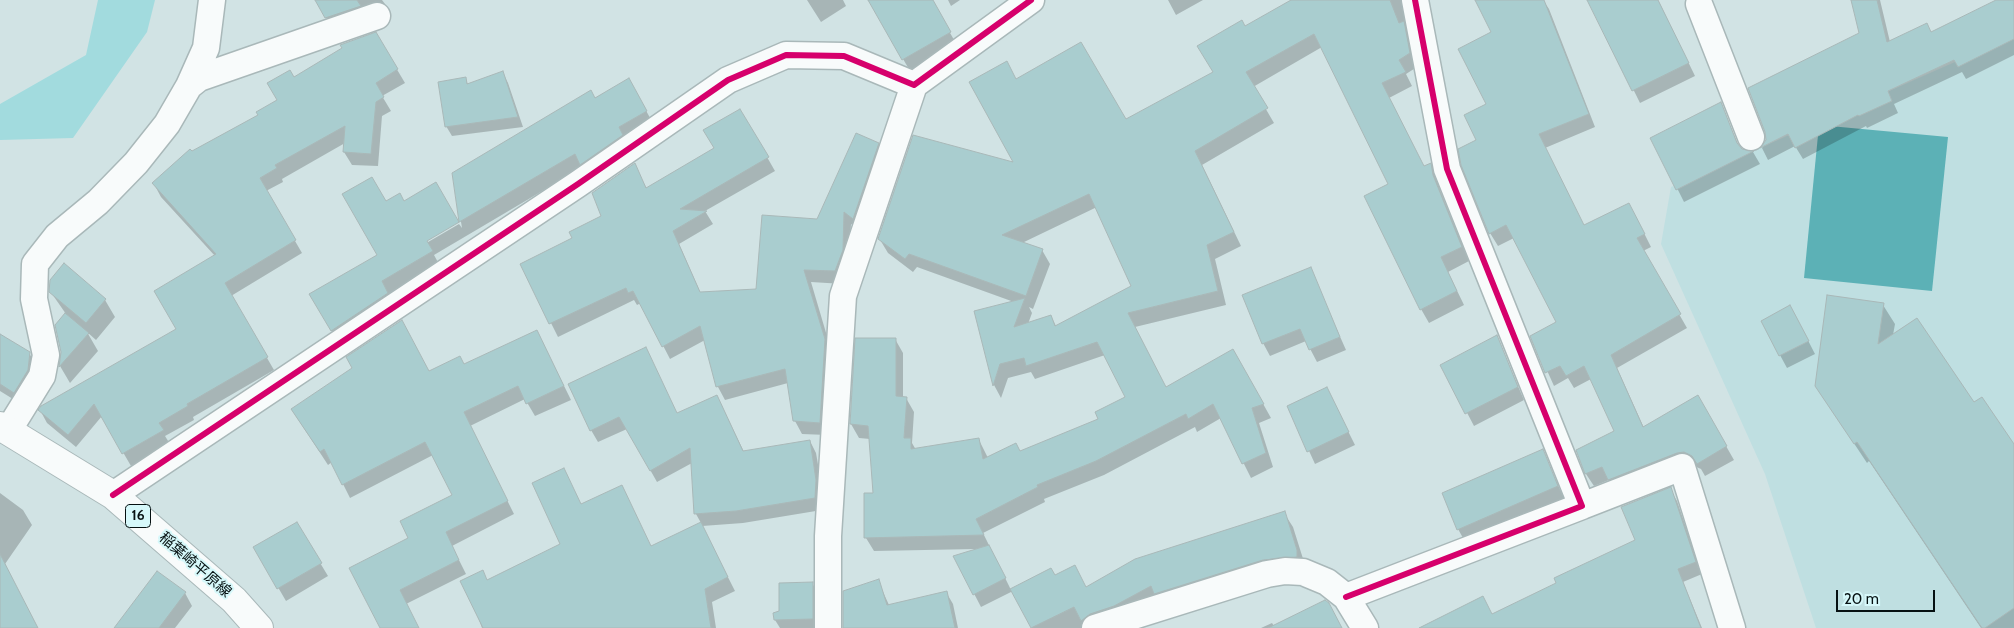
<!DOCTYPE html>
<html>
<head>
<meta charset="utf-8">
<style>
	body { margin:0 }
	#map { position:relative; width:2014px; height:628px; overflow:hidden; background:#d1e3e4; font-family:Cabin,sans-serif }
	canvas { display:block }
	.scale { position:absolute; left:1836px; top:590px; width:99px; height:22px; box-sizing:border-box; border:2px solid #061112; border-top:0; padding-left:6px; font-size:15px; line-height:18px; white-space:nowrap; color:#061112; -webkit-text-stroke:4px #d6f8fa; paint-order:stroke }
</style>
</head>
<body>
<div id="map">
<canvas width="2014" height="628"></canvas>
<div class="scale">20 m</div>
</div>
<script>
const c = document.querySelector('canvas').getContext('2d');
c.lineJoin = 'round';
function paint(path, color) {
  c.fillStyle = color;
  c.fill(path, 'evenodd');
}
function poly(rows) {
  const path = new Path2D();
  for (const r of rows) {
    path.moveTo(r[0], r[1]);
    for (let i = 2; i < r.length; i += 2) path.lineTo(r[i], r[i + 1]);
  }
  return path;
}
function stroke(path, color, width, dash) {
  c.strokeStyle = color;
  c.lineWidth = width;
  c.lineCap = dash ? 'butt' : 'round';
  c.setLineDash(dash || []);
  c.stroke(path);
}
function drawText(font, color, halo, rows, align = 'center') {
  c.font = font + ' Cabin,"Noto Sans JP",sans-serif';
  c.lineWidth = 4;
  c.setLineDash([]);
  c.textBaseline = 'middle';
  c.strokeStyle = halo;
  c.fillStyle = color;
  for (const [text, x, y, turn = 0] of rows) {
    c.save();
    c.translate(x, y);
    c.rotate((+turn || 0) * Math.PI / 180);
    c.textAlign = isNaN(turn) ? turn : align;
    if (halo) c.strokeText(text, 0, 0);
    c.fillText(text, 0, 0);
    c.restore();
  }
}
paint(poly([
	[2014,36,2014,628,1816,628,1765,474,1661,244,1671,187]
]), '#bfdfe1');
paint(poly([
	[98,0,155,0,147,32,73,138,0,140,0,104,86,55]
]), '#a2dbde');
paint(poly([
	[1819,125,1948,137,1932,291,1804,278]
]), '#5cb1b6');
paint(poly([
	[317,0,382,0,385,4,334,30],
	[807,0,843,0,846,6,821,22],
	[931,0,957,45,910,71,884,26],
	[948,0,960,0,951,6],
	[1168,0,1203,0,1176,15],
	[1294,0,1403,0,1417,67,1406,74,1412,86,1389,98,1424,167,1430,164,1438,178,1440,190,1469,261,1448,272,1464,305,1429,323,1421,309,1390,185,1322,47,1253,87,1274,123,1202,165,1241,246,1215,259,1226,305,1135,327,1166,388,1233,350,1271,418,1259,423,1273,467,1251,478,1221,418,1197,432,1195,427,1104,475,1044,499,1045,502,983,533,1011,590,1054,577,1086,588,1284,513,1293,527,1305,565,1098,628,1032,628,1013,591,981,607,955,557,976,549,874,551,866,538,874,494,870,439,859,438,851,424,857,340,895,339,903,353,903,398,906,398,914,412,912,443,916,450,979,440,988,458,1020,453,1100,419,1127,397,1105,355,1035,379,1031,372,1008,378,1001,398,994,385,975,312,1014,302,917,267,913,272,888,253,879,238,1015,163,1016,80,1125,120,1215,73,1245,28],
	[1097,207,1133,287,1056,326,1051,316,1028,324,1032,313,1029,307,1033,309,1050,264,1042,250,1022,243],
	[1477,0,1543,0,1549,9,1595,127,1545,148,1584,226,1636,217,1651,247,1643,251,1687,328,1617,368,1644,428,1698,397,1734,460,1705,476,1701,469,1692,465,1616,492,1609,480,1594,486,1586,474,1577,450,1616,432,1591,379,1574,388,1568,378,1554,386,1532,337,1558,322,1514,238,1498,246,1490,233,1478,141,1487,104,1493,33],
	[1589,0,1658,0,1695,76,1640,103],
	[1852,0,1880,0,1890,42,1931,33,1998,0,2011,0,2014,4,2014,55,1966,79,1962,72,1894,104,1898,113,1867,128,1866,126,1803,159,1795,146,1768,160,1762,148,1767,140,1860,34],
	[376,34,405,83,382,96,391,111,382,116,378,166,352,165,344,152,345,143,282,179,283,182,266,191,302,253,231,296,274,370,193,417,194,420,165,436,170,444,131,466,102,416,76,447,47,423,40,410,178,330,215,256,161,197,154,184,192,153,260,115,278,100,293,79],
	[503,73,508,83,523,127,452,136,446,126,465,79,468,84],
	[629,80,654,125,434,255,440,266,339,344,311,295,378,256,386,203,423,245,459,224,462,228,453,173],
	[740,110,775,171,705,211,713,224,679,244,701,294,757,290,818,220,878,144,885,157,860,231,851,224,849,263,843,284,811,282,832,353,827,435,802,434,795,421,788,383,725,400,718,387,705,340,670,359,641,303,637,305,634,300,558,337,522,265,574,239,603,216,634,165,647,189,715,148],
	[1726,116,1740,149,1753,152,1760,164,1684,202,1652,138],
	[64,265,105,300,115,317,96,340,87,332,98,351,70,383,60,366,62,352,56,325,66,314,50,291],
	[1310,269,1346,350,1317,362,1306,341,1270,356,1263,343],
	[1883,305,1895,324,1893,335,1974,404,2014,447,2014,628,1981,628,1869,461,1867,463,1816,386],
	[1797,319,1815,354,1787,368,1762,322],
	[537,331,571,400,535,416,525,399,470,426,514,514,452,546,466,574,406,604,418,628,381,628,410,539,453,496,433,455,350,498,332,462,328,465,292,410,464,365],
	[0,335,29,353,36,365,21,404,0,391],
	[1497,337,1524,400,1474,426,1442,365],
	[646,349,677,414,717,396,744,452,810,441,816,453,823,493,822,510,743,523,702,526,735,591,712,602,716,628,482,628,477,614,488,581,562,545,581,506,651,548,701,523,696,514,692,463,657,482,627,429,598,442,591,430],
	[1333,401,1355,445,1315,464,1289,407],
	[1542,451,1567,504,1468,547,1458,529],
	[1670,489,1677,501,1702,574,1683,582,1702,628,1449,628,1493,616,1558,583,1637,540],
	[0,493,23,510,32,525,5,564,37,628,0,628],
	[296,523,328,576,286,601,255,548],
	[878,581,889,605,946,592,953,604,958,628,850,628],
	[812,583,820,597,820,628,780,628,775,620,780,612],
	[185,593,192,606,175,628,116,628],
	[1272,623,1274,626,1341,628,1261,628]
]), '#0003');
const building = poly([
	[315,0,357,0,361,6,325,18,315,0],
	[868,0,933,0,951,32,902,60,868,0],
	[1291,0,1390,0,1399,23,1404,21,1410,53,1399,60,1406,72,1382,83,1424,166,1431,163,1433,175,1462,247,1441,257,1457,291,1420,310,1364,196,1388,184,1314,34,1246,72,1268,108,1195,151,1234,232,1207,245,1218,291,1128,313,1166,387,1233,349,1264,404,1252,408,1266,453,1242,464,1213,404,1188,419,1186,414,1096,461,1037,485,1038,487,976,519,984,535,864,538,864,493,873,493,868,426,850,424,855,338,896,338,896,396,907,397,904,438,911,438,911,449,979,438,983,459,1016,443,1020,451,1098,419,1095,412,1125,397,1097,342,1026,366,1024,358,1000,364,993,386,974,311,1025,298,1014,327,1051,315,1055,326,1131,286,1089,194,1002,235,1043,249,1026,296,909,254,905,259,878,239,913,135,1013,162,969,82,1007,61,1016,79,1081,42,1126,119,1213,72,1197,46,1242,20,1245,26,1291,0],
	[1475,0,1544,0,1589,114,1539,134,1584,225,1629,203,1645,234,1637,238,1681,314,1611,355,1643,427,1698,395,1727,446,1697,464,1692,456,1684,452,1677,453,1608,480,1602,467,1585,474,1576,450,1614,431,1584,366,1566,376,1560,366,1545,373,1530,336,1556,322,1506,225,1489,234,1461,165,1458,149,1476,140,1464,115,1486,104,1458,49,1491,32,1475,0],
	[1587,0,1658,0,1689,63,1632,91,1587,0],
	[1851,0,1877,0,1887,42,1927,23,1931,32,1996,0,2014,0,2014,39,1958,67,1954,60,1888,91,1892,101,1859,116,1858,115,1795,148,1788,134,1760,148,1766,140,1765,132,1748,88,1859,33,1851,0],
	[376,32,398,69,376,83,384,97,376,102,371,154,343,152,345,126,275,165,277,168,260,178,296,240,225,283,268,357,187,404,188,406,159,423,164,430,122,454,94,404,68,435,38,410,41,406,176,329,154,291,216,254,152,183,190,149,192,151,258,115,256,112,277,100,267,83,290,70,294,77,342,48,340,45,376,32],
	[503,71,518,117,445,127,438,82,466,77,467,84,503,71],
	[629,78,647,111,619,127,623,135,580,165,575,154,427,241,433,251,382,281,388,293,331,331,309,294,377,255,342,194,372,177,386,201,400,193,404,201,436,182,459,222,452,173,591,90,595,98,629,78],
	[1721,102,1737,143,1742,149,1754,151,1676,190,1650,138,1721,102],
	[740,109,769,157,680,209,707,211,673,231,700,292,756,289,762,215,817,219,856,133,879,143,853,219,844,212,843,250,835,271,804,270,825,339,820,423,793,421,785,369,716,387,700,326,662,347,633,291,628,293,626,288,549,324,520,264,572,238,569,232,601,216,592,193,635,163,646,188,714,148,703,130,740,109],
	[64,263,106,299,86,323,49,292,50,280,64,263],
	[1311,267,1340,337,1309,350,1300,329,1262,344,1242,295,1311,267],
	[1827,295,1884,303,1878,344,1917,318,1974,402,1982,397,2014,444,2014,608,1985,628,1982,628,1857,442,1854,444,1815,386,1827,295],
	[1790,305,1809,341,1779,356,1761,321,1790,305],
	[65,313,89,333,59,367,61,352,55,325,65,313],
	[402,320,429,371,460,356,464,364,537,330,564,386,526,404,518,386,464,412,508,501,446,532,459,560,400,590,419,628,380,628,349,568,408,538,400,521,452,495,425,442,342,485,324,449,320,452,291,409,352,368,346,357,402,320],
	[0,334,30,352,28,370,14,393,0,384,0,334],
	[1497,335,1518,387,1465,414,1440,365,1497,335],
	[646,347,677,413,717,395,743,451,810,440,816,480,815,498,736,511,694,514,690,448,650,471,619,417,590,431,568,384,646,347],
	[1327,387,1349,432,1307,452,1287,406,1327,387],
	[1543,449,1558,486,1457,530,1442,493,1543,449],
	[564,468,581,504,622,485,651,546,701,522,728,577,705,589,711,628,483,628,460,581,483,570,487,580,560,544,532,483,564,468],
	[1671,487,1696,562,1678,569,1701,628,1419,628,1483,596,1492,614,1556,583,1554,578,1635,540,1621,507,1671,487],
	[1285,511,1297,550,1297,557,1263,560,1154,594,1151,586,1114,606,1090,614,1081,621,1074,607,1031,628,1010,589,1051,568,1055,575,1075,565,1086,587,1135,559,1285,511],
	[297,522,322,563,277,589,253,547,297,522],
	[989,545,1006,578,973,595,953,556,989,545],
	[0,554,38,628,0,628,0,554],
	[157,571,186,592,159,628,114,628,157,571],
	[879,579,887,605,947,591,955,628,843,628,843,591,879,579],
	[813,582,813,619,774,620,773,613,779,611,779,583,813,582],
	[1325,600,1329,603,1342,628,1268,628,1325,600]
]);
paint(building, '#a9cdcf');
stroke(building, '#a9b8b8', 1);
const street = poly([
	[1699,4,1751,137],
	[189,86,206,48,212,0],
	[8,431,42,376,46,355,34,299,35,264,57,236,98,202,136,163,167,124,189,86,199,78,377,16],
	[113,495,578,184,728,80,786,55,844,56,914,85,1031,0],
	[1582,506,1682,467,1732,628],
	[1346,597,1582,506,1447,169,1415,0],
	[828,628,828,536,843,296,914,85],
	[1095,628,1267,574,1285,571,1303,572,1327,582,1346,597,1365,628]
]);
const primary = poly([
	[0,426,113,495,234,600,259,628]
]);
stroke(street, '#a9b8b9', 29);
stroke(primary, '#a9b8b9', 30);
stroke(street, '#f8fbfb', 26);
stroke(primary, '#f8fbfb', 28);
stroke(poly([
	[113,495,578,184,728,80,786,55,844,56,914,85,1031,0],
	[1346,597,1582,506,1447,169,1415,0]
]), '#d6006c', 6);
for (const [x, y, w] of [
	[138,516,25]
]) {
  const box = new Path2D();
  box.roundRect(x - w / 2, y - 11.5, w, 23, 4);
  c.fillStyle = '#d6f8fa';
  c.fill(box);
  stroke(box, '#061112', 1);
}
drawText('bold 14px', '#061112', null, [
	["16",138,516]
]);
drawText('15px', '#061112', '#d6f8fa', [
	["稲葉崎平原線",195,565,41]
]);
</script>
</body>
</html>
